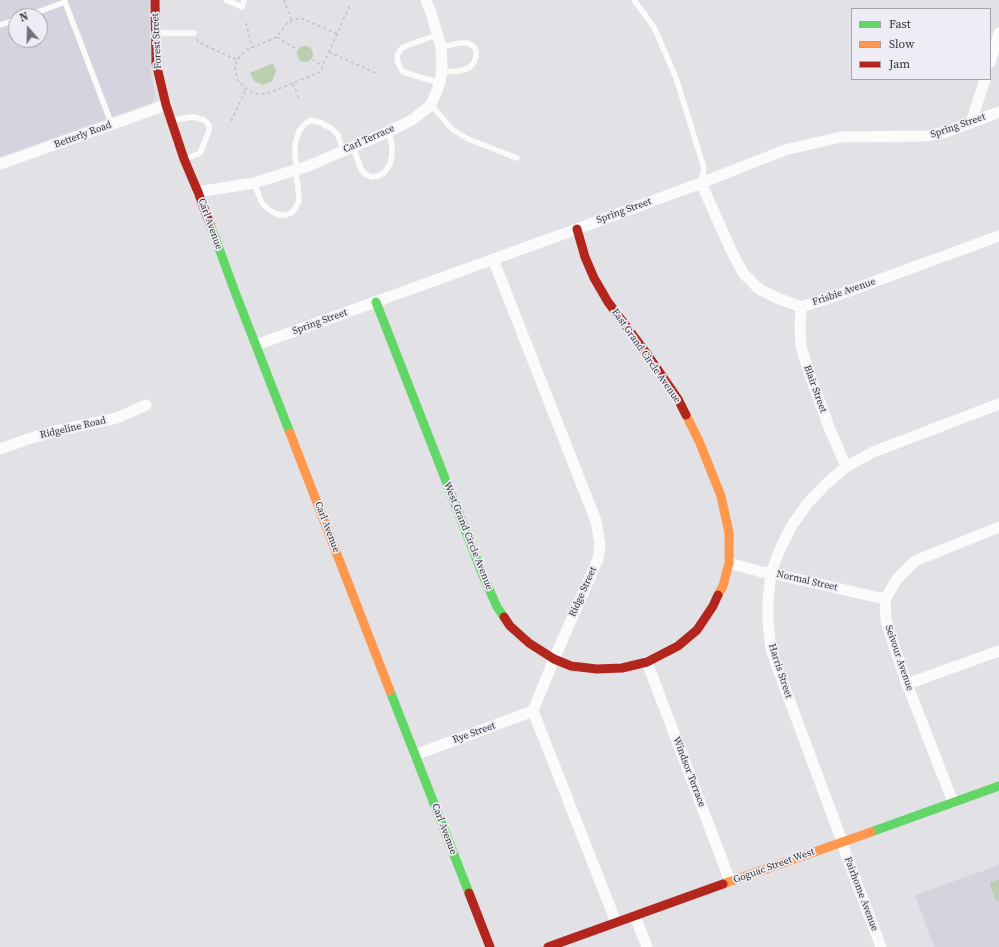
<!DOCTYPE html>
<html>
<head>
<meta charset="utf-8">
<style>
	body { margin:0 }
	#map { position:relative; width:999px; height:947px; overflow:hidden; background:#e2e2e6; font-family:"Source Serif 4",serif }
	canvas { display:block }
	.legend { position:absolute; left:851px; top:8px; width:140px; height:72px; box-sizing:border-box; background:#eeedf6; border:1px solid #a4a3aa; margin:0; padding:5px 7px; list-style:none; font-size:12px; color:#353538 }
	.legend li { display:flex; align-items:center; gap:8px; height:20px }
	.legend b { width:20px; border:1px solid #a4a3aa }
	.north { position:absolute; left:8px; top:8px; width:40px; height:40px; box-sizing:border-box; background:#eeedf6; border:1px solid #a4a3aa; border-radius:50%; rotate:340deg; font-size:11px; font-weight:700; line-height:16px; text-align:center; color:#353538 }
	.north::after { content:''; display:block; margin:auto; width:14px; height:18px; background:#727275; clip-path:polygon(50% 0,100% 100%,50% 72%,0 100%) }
</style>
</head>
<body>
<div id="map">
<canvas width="999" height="947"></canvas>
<ul class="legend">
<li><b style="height:5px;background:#63d668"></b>Fast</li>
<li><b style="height:5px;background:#ff974d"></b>Slow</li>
<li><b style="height:5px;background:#b3261e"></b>Jam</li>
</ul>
<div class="north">N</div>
</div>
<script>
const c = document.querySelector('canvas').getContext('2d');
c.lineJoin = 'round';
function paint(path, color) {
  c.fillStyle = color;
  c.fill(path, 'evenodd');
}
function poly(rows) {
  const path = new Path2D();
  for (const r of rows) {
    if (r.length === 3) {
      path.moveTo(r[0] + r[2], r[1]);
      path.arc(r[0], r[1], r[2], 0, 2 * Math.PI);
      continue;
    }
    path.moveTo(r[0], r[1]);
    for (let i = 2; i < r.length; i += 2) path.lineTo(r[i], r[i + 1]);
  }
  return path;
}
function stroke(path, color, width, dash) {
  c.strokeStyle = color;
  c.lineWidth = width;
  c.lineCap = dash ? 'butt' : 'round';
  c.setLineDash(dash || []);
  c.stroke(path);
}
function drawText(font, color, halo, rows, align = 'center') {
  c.font = font + ' "Source Serif 4",serif';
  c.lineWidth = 3.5;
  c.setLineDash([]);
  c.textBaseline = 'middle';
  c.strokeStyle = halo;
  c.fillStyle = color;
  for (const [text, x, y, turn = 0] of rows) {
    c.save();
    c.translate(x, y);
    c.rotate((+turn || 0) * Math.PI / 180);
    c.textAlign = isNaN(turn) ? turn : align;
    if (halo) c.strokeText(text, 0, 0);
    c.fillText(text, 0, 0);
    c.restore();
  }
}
paint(poly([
	[0,0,149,0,151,73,155,95,153,101,151,103,0,157],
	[16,16,40,16,40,40,16,40],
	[999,865,999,947,934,947,915,895]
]), '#d4d4de');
paint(poly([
	[305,54,8],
	[273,63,276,71,272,81,263,85,254,81,250,73],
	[999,879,999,900,996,901,990,885,990,883]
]), '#bdcfb0');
stroke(poly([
	[284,0,292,21],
	[246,23,252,47],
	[337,34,301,18,288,22,277,37,246,50,237,60,235,69,237,79,246,89,257,94,269,93,320,72,350,5],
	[277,37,323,66],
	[197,39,198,42,237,60],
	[329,52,378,74],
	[293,84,300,101],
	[231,121,246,89]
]), '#c2c2c3', 1.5, [3, 3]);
stroke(poly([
	[226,0,242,7,244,0],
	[634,0,654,27,676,78,704,168,701,183],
	[27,16,65,2,112,125],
	[0,25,16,20],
	[157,33,194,33],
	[437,35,411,44,402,48,398,54,397,59,399,65,403,72,440,83],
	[441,47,460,43,468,43,474,47,476,51,476,57,473,64,469,68,459,71,441,72],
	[431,105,453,130,468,139,517,158],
	[171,120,193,117,204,120,209,125,209,131,200,153,186,159],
	[353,147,361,169,365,174,372,177,378,176,385,172,390,164,392,155,392,147,389,131],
	[254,183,262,203,269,210,279,215,285,215,291,213,295,209,299,201,298,187,296,176,297,169,295,157,295,144,299,131,305,124,311,120,321,123,331,128,338,135,343,151]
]), '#fbfbfb', 5.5);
stroke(poly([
	[990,62,999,33],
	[971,123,985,79],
	[0,164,166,105],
	[701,183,731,250,743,273,759,289,777,298,801,307,838,295,999,236],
	[198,192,254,183,308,166,383,134,412,120,431,105,440,83,442,66,441,47,432,16,426,0],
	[493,259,596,521,600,544,598,559,554,659,533,711,616,922],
	[801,307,800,328,801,347,811,378,829,427,846,467],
	[256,345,577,229,701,183,785,150,841,137,926,136,946,132,999,112],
	[0,449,25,440,55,431,117,418,146,405],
	[729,563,762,572,771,573,885,599],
	[647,662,730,881],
	[907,684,999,651],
	[415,755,533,711],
	[953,802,907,684,892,640,886,620,885,599,898,578,915,561,999,527],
	[635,916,647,947],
	[881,947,845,852,842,841,779,672,771,649,768,623,768,600,771,573,780,549,791,527,807,504,826,484,846,467,873,452,999,404]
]), '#fbfbfb', 11);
stroke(poly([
	[210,224,235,292,290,433],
	[376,302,482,573,497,607,504,617],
	[390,691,469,893],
	[871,832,999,786]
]), '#63d668', 9);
stroke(poly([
	[686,415,699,441,721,496,729,533,729,563,723,586,718,595],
	[290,433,390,691],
	[723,884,871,832]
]), '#ff974d', 9);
stroke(poly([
	[155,0,156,63,166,105,184,159,198,192,210,224],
	[577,229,585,257,594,278,608,302,647,354,678,399,686,415],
	[504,617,510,626,529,643,554,659,571,666,597,669,622,668,647,662,678,646,697,630,713,606,718,595],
	[469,893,490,947],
	[548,947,723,884]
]), '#b3261e', 9);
drawText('10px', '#353538', '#eeedf6', [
	["Forest Street",157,41,-93],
	["Spring Street",958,126,-19],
	["Betterly Road",83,135,-20],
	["Carl Terrace",369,139,-24],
	["Spring Street",624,211,-20],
	["Carl Avenue",210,224,70],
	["Frisbie Avenue",844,292,-19],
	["Spring Street",320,322,-20],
	["East Grand Circle Avenue",646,356,55],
	["Blair Street",815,389,70],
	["Ridgeline Road",73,428,-13],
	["Carl Avenue",327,527,69],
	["West Grand Circle Avenue",468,536,68],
	["Normal Street",807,581,13],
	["Ridge Street",583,592,-66],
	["Seivour Avenue",899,658,71],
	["Harris Street",780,671,72],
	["Rye Street",474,733,-20],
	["Windsor Terrace",689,772,69],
	["Carl Avenue",444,829,69],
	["Goguac Street West",774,866,-20],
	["Fairhome Avenue",861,894,69]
]);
</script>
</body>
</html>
